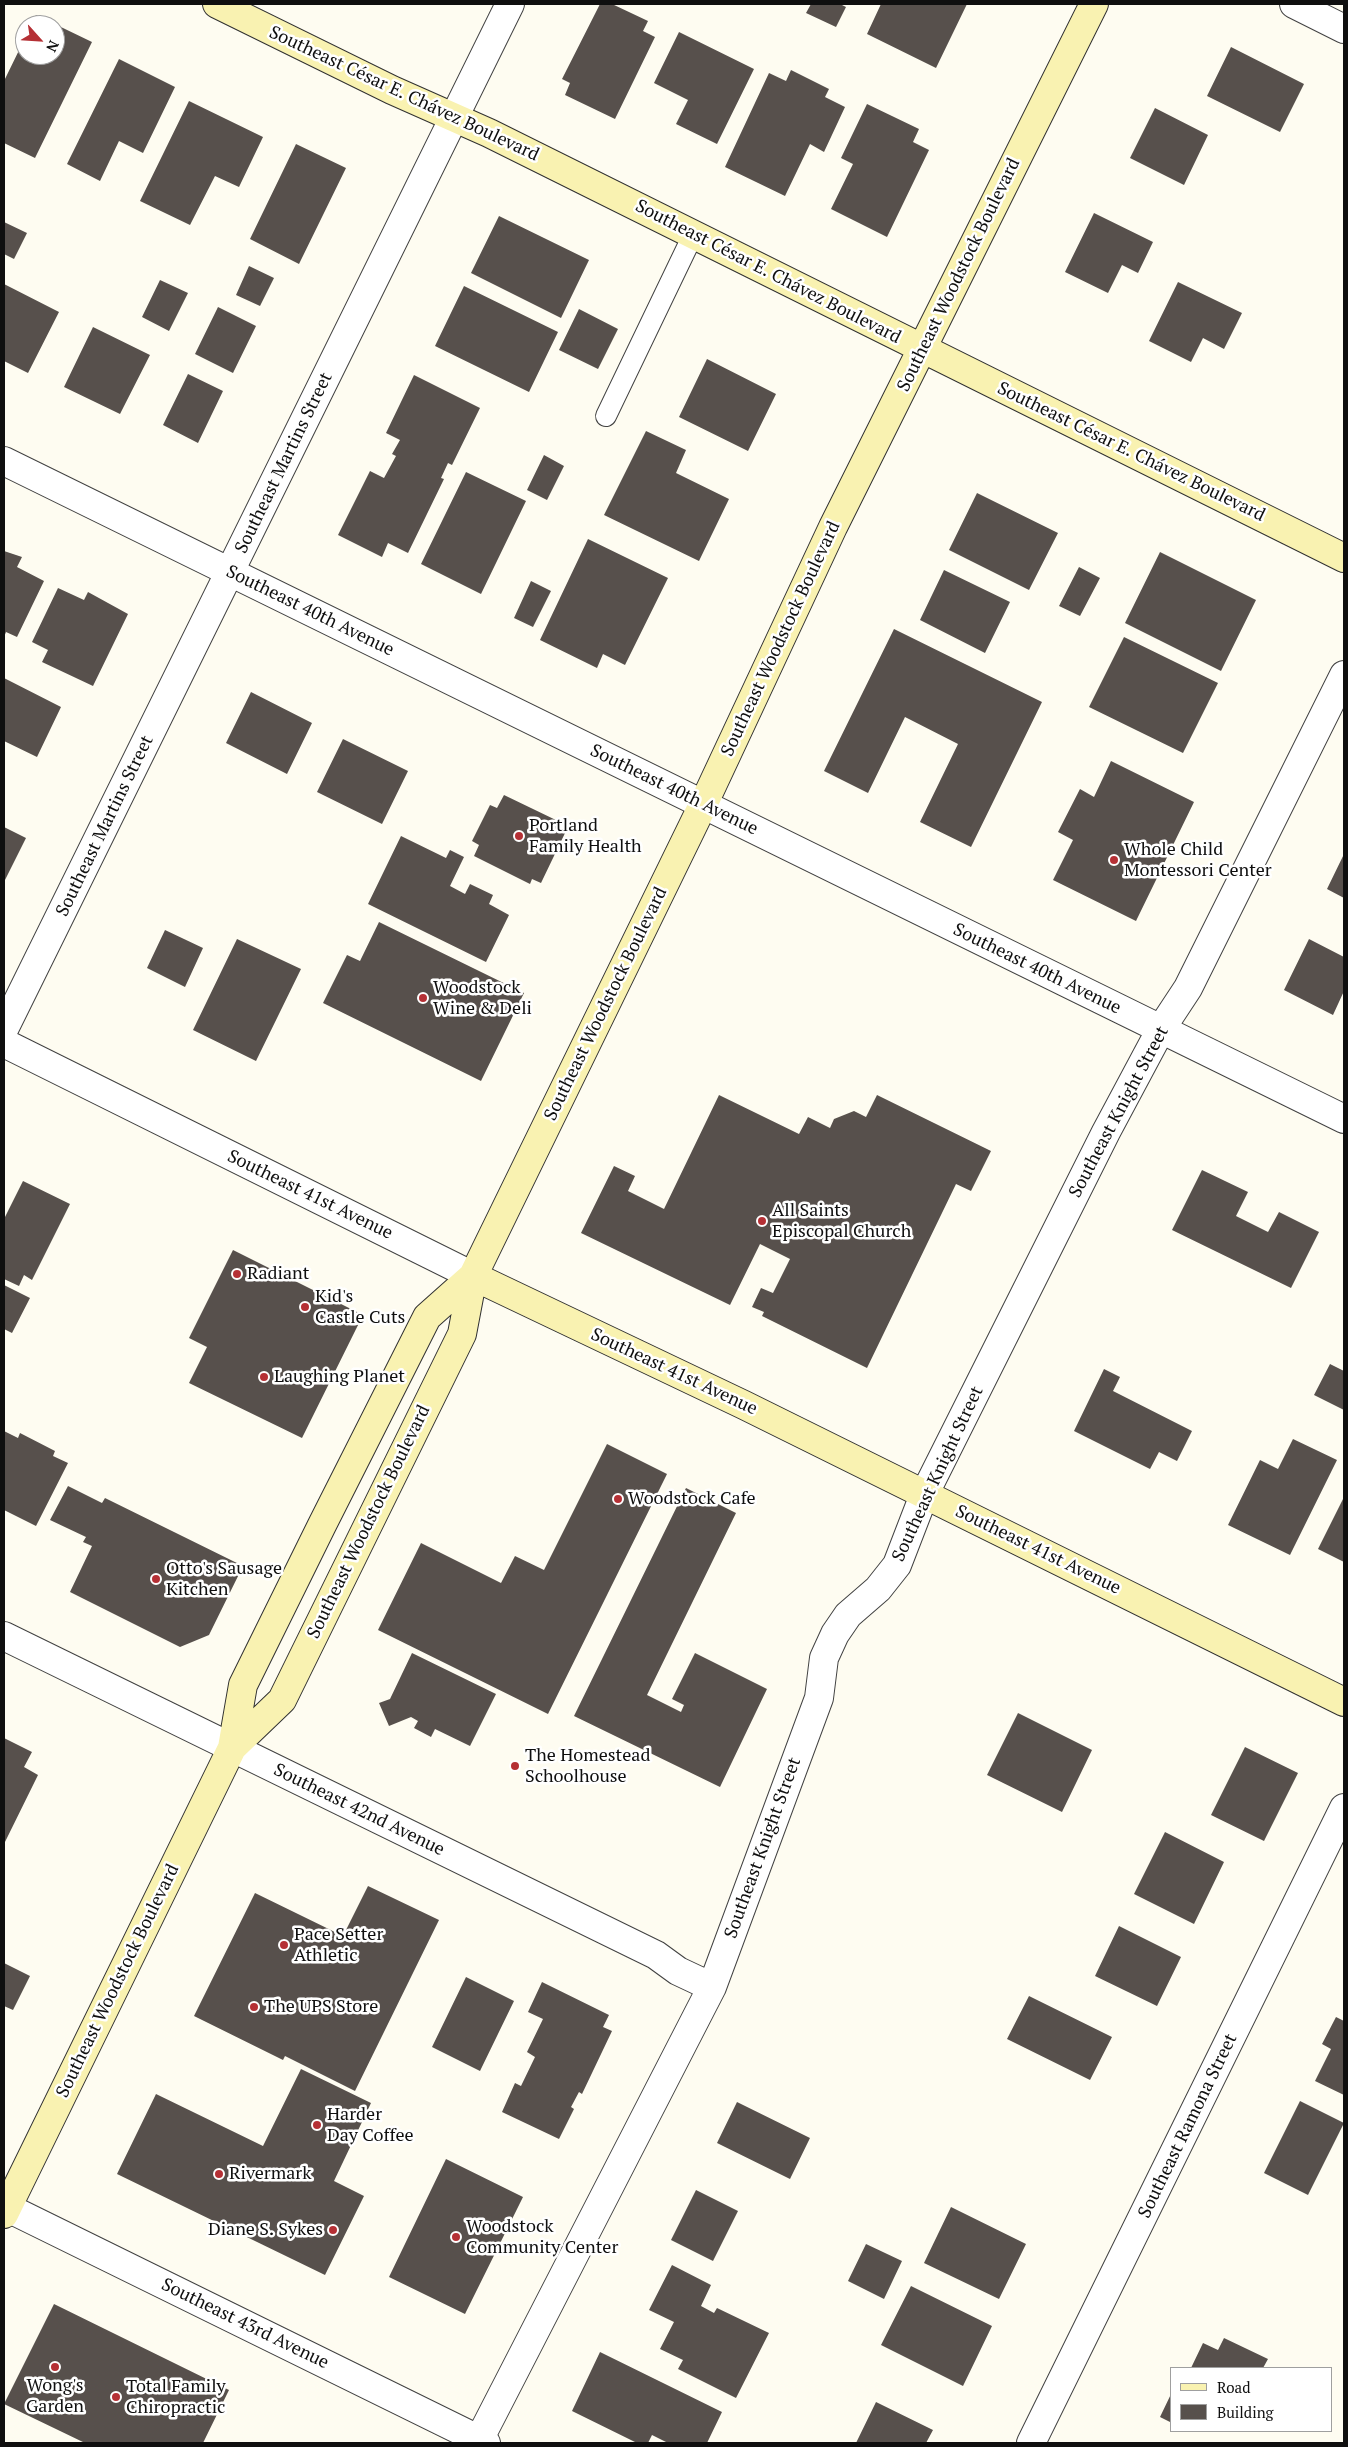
<!DOCTYPE html>
<html>
<head>
<meta charset="utf-8">
<style>
	body { margin:0 }
	#map { position:relative; width:1348px; height:2447px; overflow:hidden; background:#fefcf1; font-family:"PT Serif",serif }
	canvas { display:block }
	.frame { position:absolute; inset:0; border:5px solid #0f0f0f; pointer-events:none }
	.legend { position:absolute; left:1170px; top:2367px; width:162px; height:65px; box-sizing:border-box; background:#fff; border:1px solid #9f9f9f; margin:0; padding:6px 9px; list-style:none; font-size:15px; color:#0f0f0f }
	.legend li { display:flex; align-items:center; gap:10px; height:25px }
	.legend b { width:25px; border:1px solid #9f9f9f }
	.north { position:absolute; left:15px; top:15px; width:50px; height:50px; box-sizing:border-box; background:#fff; border:1px solid #9f9f9f; border-radius:50%; rotate:116deg; font-size:14px; font-weight:700; line-height:20px; text-align:center; color:#0f0f0f }
	.north::after { content:''; display:block; margin:auto; width:18px; height:22px; background:#b53035; clip-path:polygon(50% 0,100% 100%,50% 72%,0 100%) }
</style>
</head>
<body>
<div id="map">
<canvas width="1348" height="2447"></canvas>
<div class="frame"></div>
<ul class="legend">
<li><b style="height:6px;background:#f9f2b1"></b>Road</li>
<li><b style="height:14px;background:#57504c"></b>Building</li>
</ul>
<div class="north">N</div>
</div>
<script>
const c = document.querySelector('canvas').getContext('2d');
c.lineJoin = 'round';
function paint(path, color) {
  c.fillStyle = color;
  c.fill(path, 'evenodd');
}
function poly(rows) {
  const path = new Path2D();
  for (const r of rows) {
    path.moveTo(r[0], r[1]);
    for (let i = 2; i < r.length; i += 2) path.lineTo(r[i], r[i + 1]);
  }
  return path;
}
function stroke(path, color, width, dash) {
  c.strokeStyle = color;
  c.lineWidth = width;
  c.lineCap = dash ? 'butt' : 'round';
  c.setLineDash(dash || []);
  c.stroke(path);
}
function drawText(font, color, halo, rows, align = 'center') {
  c.font = font + ' "PT Serif",serif';
  c.lineWidth = 5;
  c.setLineDash([]);
  c.textBaseline = 'middle';
  c.strokeStyle = halo;
  c.fillStyle = color;
  for (const [text, x, y, turn = 0] of rows) {
    c.save();
    c.translate(x, y);
    c.rotate((+turn || 0) * Math.PI / 180);
    c.textAlign = isNaN(turn) ? turn : align;
    if (halo) c.strokeText(text, 0, 0);
    c.fillText(text, 0, 0);
    c.restore();
  }
}
paint(poly([
	[600,4,612,4,648,21,643,31,655,37,615,119,565,95,570,83,562,79],
	[811,4,840,4,846,7,836,27,806,13],
	[881,4,967,4,936,68,867,34],
	[36,15,92,42,35,158,4,143,4,81,25,38,25,55,55,55,55,25,31,25],
	[679,32,754,69,717,144,676,124,688,100,654,83],
	[1231,47,1304,84,1280,132,1207,96],
	[119,59,175,87,143,153,119,141,100,181,67,164],
	[791,70,829,89,825,97,845,107,824,152,810,144,785,196,725,167,769,73,786,81],
	[189,101,263,137,239,187,215,176,190,225,140,201],
	[867,104,919,129,913,142,929,150,887,237,831,209,853,164,841,158],
	[1155,108,1208,135,1184,185,1130,158],
	[296,144,346,168,299,264,250,239],
	[1094,213,1153,242,1138,273,1122,265,1108,293,1065,272],
	[499,216,589,260,561,318,471,273],
	[4,222,27,233,14,259,4,254],
	[249,266,274,278,260,306,236,295],
	[160,280,188,293,169,331,142,317],
	[1178,282,1242,313,1224,349,1203,338,1191,362,1149,341],
	[4,284,59,312,28,373,4,361],
	[464,286,558,332,529,392,435,346],
	[218,307,256,326,233,373,195,354],
	[579,309,618,329,598,369,559,350],
	[93,327,150,355,120,414,64,387],
	[707,359,776,394,748,451,679,417],
	[188,374,223,391,198,443,163,425],
	[414,375,480,408,452,465,448,463,441,478,444,479,408,553,388,543,382,557,338,535,370,471,384,478,396,456,392,454,400,440,386,433],
	[646,431,686,450,676,473,729,499,699,561,604,515],
	[544,455,564,466,547,500,527,490],
	[466,472,526,501,481,594,421,564],
	[977,493,1058,533,1029,590,949,550],
	[588,539,668,578,625,665,603,654,597,668,540,640],
	[4,551,22,557,17,567,44,581,17,637,6,632,4,637],
	[1160,552,1256,600,1221,671,1125,623],
	[1079,567,1100,578,1080,616,1059,606],
	[944,570,1010,602,985,653,920,620],
	[531,581,551,591,533,627,514,618],
	[58,588,84,600,88,592,128,614,93,686,42,662,48,650,32,642],
	[894,629,1042,702,971,847,920,822,958,744,905,717,868,793,824,771],
	[1124,637,1218,683,1183,753,1089,707],
	[4,678,61,707,37,757,4,741],
	[251,692,312,723,287,774,226,743],
	[343,739,408,771,382,824,317,792],
	[1111,761,1194,802,1136,921,1053,880,1073,840,1058,832,1080,789,1094,797],
	[504,795,560,822,558,827,566,831,541,883,532,879,530,884,474,856,479,845,472,841,490,805,497,808],
	[4,827,26,838,4,882],
	[401,836,446,858,450,850,464,857,450,886,465,894,470,884,493,895,489,904,509,915,486,962,368,904],
	[1344,854,1344,898,1327,889],
	[379,922,524,993,481,1081,323,1003,347,955,360,961],
	[165,930,203,948,185,987,147,968],
	[237,939,301,969,256,1061,193,1030],
	[1309,939,1344,957,1344,991,1333,1015,1284,990],
	[719,1095,799,1134,808,1117,830,1128,834,1119,854,1111,866,1117,877,1095,991,1151,971,1191,956,1184,867,1368,762,1316,764,1312,752,1307,761,1288,773,1293,790,1259,760,1244,730,1305,581,1233,614,1166,635,1176,628,1191,664,1209],
	[1202,1170,1248,1192,1236,1216,1268,1232,1279,1212,1319,1232,1291,1288,1172,1230],
	[23,1181,70,1204,32,1280,24,1275,19,1286,4,1279,4,1219],
	[233,1250,363,1315,302,1438,189,1383,207,1347,189,1338],
	[4,1285,30,1298,12,1333,4,1329],
	[1330,1364,1344,1371,1344,1410,1314,1395],
	[1104,1369,1120,1377,1113,1391,1192,1431,1177,1461,1159,1452,1150,1469,1074,1431],
	[4,1431,18,1438,20,1433,55,1451,53,1456,68,1463,36,1526,4,1510],
	[1293,1439,1337,1460,1290,1555,1228,1525,1260,1460,1278,1469],
	[607,1444,667,1474,548,1714,378,1630,421,1543,501,1583,515,1556,544,1570],
	[68,1486,102,1503,105,1498,243,1566,209,1635,180,1647,70,1592,92,1546,83,1542,86,1537,50,1520],
	[686,1488,736,1513,647,1695,681,1712,684,1705,672,1699,695,1653,767,1689,720,1787,574,1716],
	[1344,1497,1344,1562,1318,1549],
	[412,1653,496,1694,470,1746,435,1729,431,1737,414,1728,418,1721,411,1717,389,1726,379,1703,390,1699],
	[1018,1713,1092,1750,1062,1812,987,1775],
	[4,1738,32,1752,24,1767,38,1775,4,1844],
	[1245,1747,1298,1773,1264,1841,1211,1815],
	[1165,1832,1224,1862,1194,1924,1134,1894],
	[368,1886,439,1920,355,2091,285,2056,283,2060,194,2016,255,1893,343,1936],
	[1119,1926,1181,1957,1157,2006,1095,1976],
	[4,1963,30,1976,13,2010,4,2006],
	[466,1977,514,2001,480,2071,432,2047],
	[542,1982,609,2015,603,2027,612,2031,582,2094,579,2092,571,2107,574,2109,559,2139,502,2112,515,2083,521,2086,535,2057,527,2052,543,2019,528,2012],
	[1029,1996,1112,2037,1090,2080,1007,2039],
	[1336,2017,1344,2021,1344,2095,1315,2081,1331,2049,1322,2044],
	[301,2069,371,2103,334,2181,364,2196,325,2275,117,2174,156,2094,263,2146],
	[1300,2101,1344,2123,1308,2195,1264,2173],
	[737,2102,810,2138,790,2179,717,2143],
	[446,2159,523,2197,465,2314,389,2277],
	[696,2190,738,2211,713,2261,671,2240],
	[951,2207,1026,2244,999,2299,924,2263],
	[866,2244,902,2261,884,2299,848,2281],
	[672,2265,711,2285,701,2306,714,2313,717,2308,769,2333,736,2398,678,2369,683,2360,660,2349,674,2322,649,2310],
	[911,2286,992,2326,963,2386,881,2345],
	[54,2304,229,2390,203,2443,85,2443,4,2404],
	[1224,2338,1268,2359,1263,2368,1191,2368,1203,2343,1218,2350],
	[600,2352,722,2412,707,2443,668,2443,652,2435,648,2443,637,2443,572,2411],
	[1172,2392,1172,2423,1160,2417],
	[876,2402,933,2430,926,2443,856,2443]
]), '#57504c');
const lane = poly([
	[606,416,693,235]
]);
const street = poly([
	[1294,4,1344,29],
	[4,461,1344,1119],
	[4,1029,510,4],
	[4,1043,473,1276],
	[4,1636,656,1955,678,1971,712,1987],
	[4,2206,486,2443],
	[479,2440,712,1987,819,1698,824,1658,835,1634,848,1615,878,1589,897,1565,924,1495,1106,1132,1161,1029,1188,988,1344,675],
	[1031,2443,1344,1808]
]);
const secondary = poly([
	[217,4,392,90,489,133,1344,558],
	[473,1276,744,1405,1344,1702],
	[232,1748,282,1700,462,1334,473,1276,703,805,833,527,1094,4],
	[4,2214,232,1748,243,1685,322,1525,427,1317,473,1276]
]);
stroke(lane, '#424242', 22);
stroke(street, '#424242', 30);
stroke(secondary, '#313131', 30);
stroke(lane, '#fff', 20);
stroke(street, '#fff', 28);
stroke(secondary, '#f9f2b1', 28);
for (const [x, y, r, color] of [
	[519,836,5,"#b53035"],
	[1114,860,5,"#b53035"],
	[423,998,5,"#b53035"],
	[762,1221,5,"#b53035"],
	[237,1274,5,"#b53035"],
	[305,1307,5,"#b53035"],
	[264,1377,5,"#b53035"],
	[618,1499,5,"#b53035"],
	[156,1579,5,"#b53035"],
	[515,1766,5,"#b53035"],
	[284,1945,5,"#b53035"],
	[254,2007,5,"#b53035"],
	[317,2125,5,"#b53035"],
	[219,2174,5,"#b53035"],
	[333,2230,5,"#b53035"],
	[456,2237,5,"#b53035"],
	[55,2367,5,"#b53035"],
	[116,2397,5,"#b53035"]
]) {
  const dot = new Path2D();
  dot.arc(x, y, r, 0, 2 * Math.PI);
  c.fillStyle = color;
  c.fill(dot);
  stroke(dot, '#fff', 2);
}
drawText('18px', '#0f0f0f', '#fff', [
	["Southeast César E. Chávez Boulevard",404,94,25],
	["Southeast César E. Chávez Boulevard",768,272,27],
	["Southeast Woodstock Boulevard",959,275,-64],
	["Southeast César E. Chávez Boulevard",1131,452,26],
	["Southeast Martins Street",284,463,-64],
	["Southeast 40th Avenue",310,611,26],
	["Southeast Woodstock Boulevard",781,639,-65],
	["Southeast 40th Avenue",674,790,26],
	["Southeast Martins Street",105,826,-64],
	["Southeast 40th Avenue",1037,969,26],
	["Southeast Woodstock Boulevard",606,1004,-64],
	["Southeast Knight Street",1119,1112,-62],
	["Southeast 41st Avenue",310,1195,26],
	["Southeast 41st Avenue",674,1372,25],
	["Southeast Knight Street",938,1474,-65],
	["Southeast Woodstock Boulevard",369,1522,-64],
	["Southeast 41st Avenue",1038,1550,26],
	["Southeast 42nd Avenue",359,1810,26],
	["Southeast Knight Street",763,1848,-70],
	["Southeast Woodstock Boulevard",118,1981,-64],
	["Southeast Ramona Street",1188,2126,-64],
	["Southeast 43rd Avenue",245,2324,26]
]);
drawText('18px', '#0f0f0f', '#fff', [
	["Portland",529,826],
	["Family Health",529,847],
	["Whole Child",1124,850],
	["Montessori Center",1124,871],
	["Woodstock",433,988],
	["Wine & Deli",433,1009],
	["All Saints",772,1211],
	["Episcopal Church",772,1232],
	["Radiant",247,1274],
	["Kid's",315,1297],
	["Castle Cuts",315,1318],
	["Laughing Planet",274,1377],
	["Woodstock Cafe",628,1499],
	["Otto's Sausage",166,1569],
	["Kitchen",166,1590],
	["The Homestead",525,1756],
	["Schoolhouse",525,1777],
	["Pace Setter",294,1935],
	["Athletic",294,1956],
	["The UPS Store",264,2007],
	["Harder",327,2115],
	["Day Coffee",327,2136],
	["Rivermark",229,2174],
	["Woodstock",466,2227],
	["Community Center",466,2248],
	["Diane S. Sykes",323,2230,"right"],
	["Wong's",55,2386,"center"],
	["Garden",55,2407,"center"],
	["Total Family",126,2387],
	["Chiropractic",126,2408]
], 'left');
</script>
</body>
</html>
